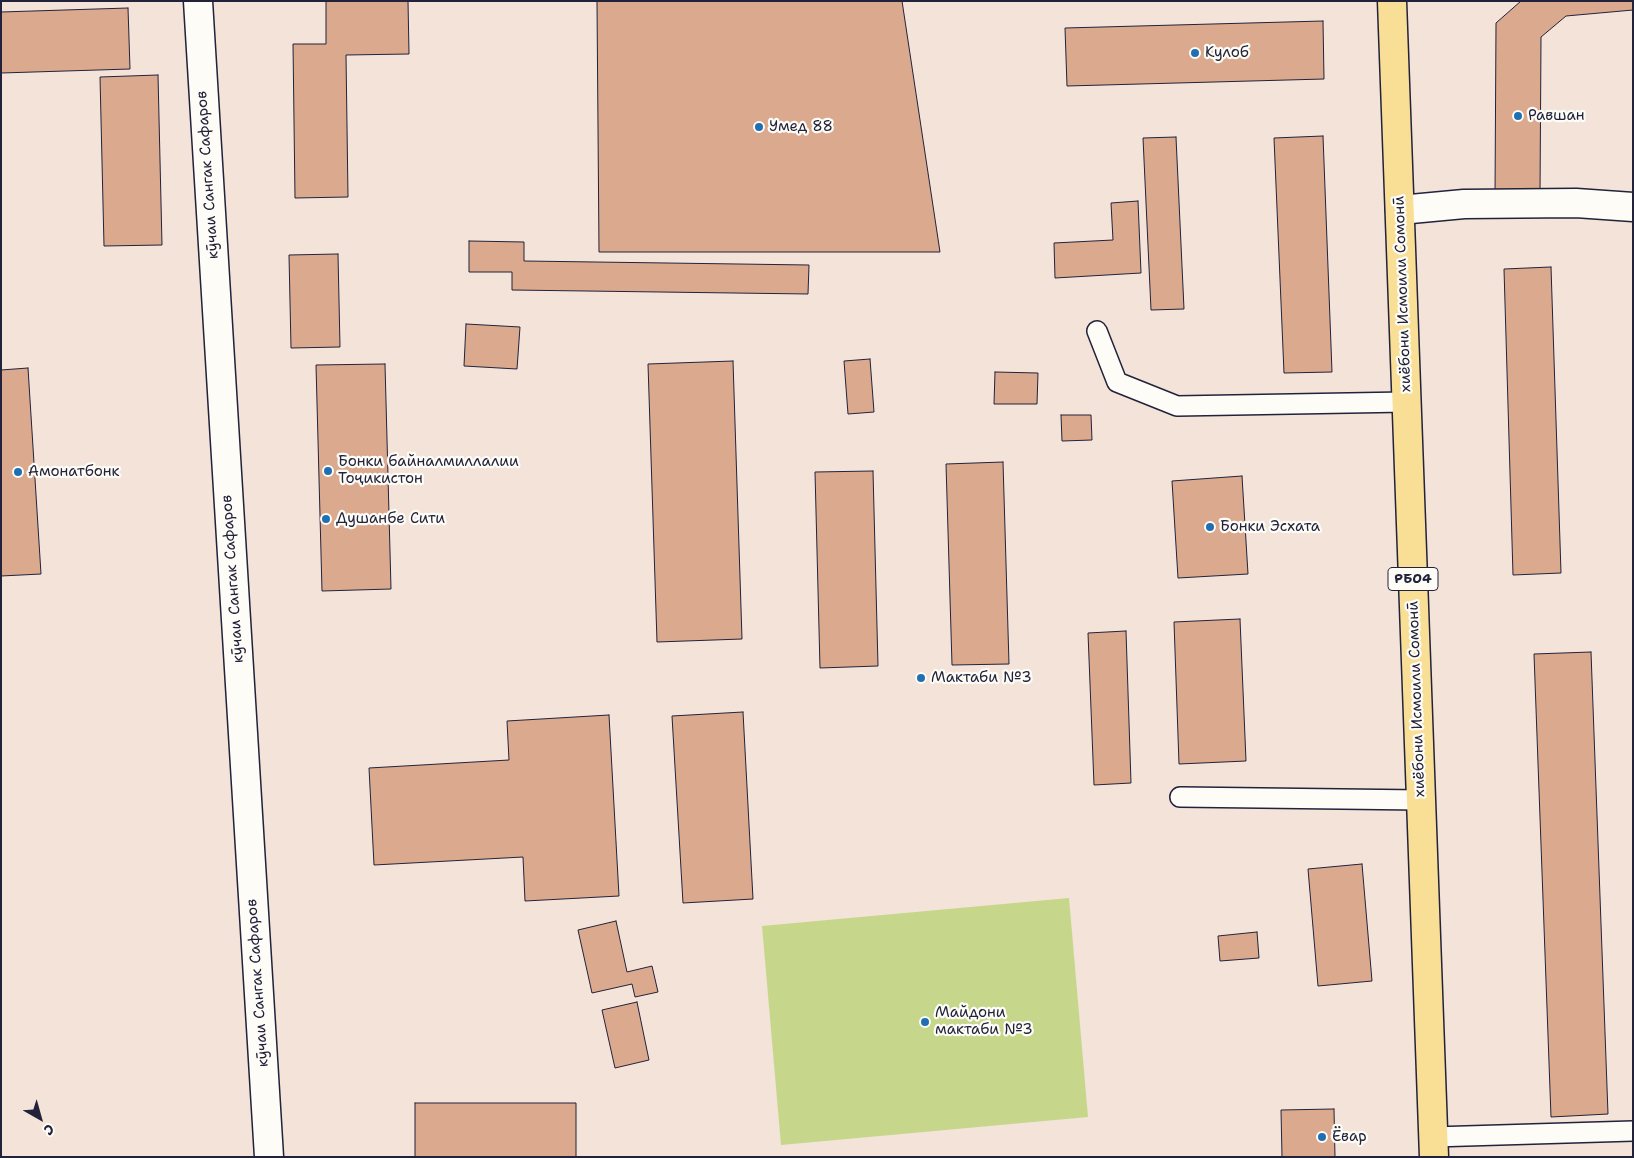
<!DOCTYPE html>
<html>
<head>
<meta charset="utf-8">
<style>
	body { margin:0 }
	#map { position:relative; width:1634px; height:1158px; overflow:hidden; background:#f3e3d8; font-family:"Shantell Sans",sans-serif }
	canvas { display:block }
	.frame { position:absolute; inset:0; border:2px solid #22223b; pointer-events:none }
	.north { position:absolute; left:15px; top:1093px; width:50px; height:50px; -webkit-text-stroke:4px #fdfcf7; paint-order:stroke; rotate:142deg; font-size:14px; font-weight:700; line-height:20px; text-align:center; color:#22223b }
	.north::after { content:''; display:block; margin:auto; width:18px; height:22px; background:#22223b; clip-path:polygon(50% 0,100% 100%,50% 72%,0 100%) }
</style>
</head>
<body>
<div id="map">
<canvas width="1634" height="1158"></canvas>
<div class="frame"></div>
<div class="north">С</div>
</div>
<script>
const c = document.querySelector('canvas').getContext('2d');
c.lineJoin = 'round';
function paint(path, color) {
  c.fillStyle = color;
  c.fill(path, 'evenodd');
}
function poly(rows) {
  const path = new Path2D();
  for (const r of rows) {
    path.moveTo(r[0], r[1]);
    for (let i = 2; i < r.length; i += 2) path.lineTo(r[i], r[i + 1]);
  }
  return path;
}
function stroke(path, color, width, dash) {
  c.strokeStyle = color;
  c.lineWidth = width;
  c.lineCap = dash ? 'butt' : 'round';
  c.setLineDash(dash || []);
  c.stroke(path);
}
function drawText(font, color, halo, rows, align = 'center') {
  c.font = font + ' "Shantell Sans",sans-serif';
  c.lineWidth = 4.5;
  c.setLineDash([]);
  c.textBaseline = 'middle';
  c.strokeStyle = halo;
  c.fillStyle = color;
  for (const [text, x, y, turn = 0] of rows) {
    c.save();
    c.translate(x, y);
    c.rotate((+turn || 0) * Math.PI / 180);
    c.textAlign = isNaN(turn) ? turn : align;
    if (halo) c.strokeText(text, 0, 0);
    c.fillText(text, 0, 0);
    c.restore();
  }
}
paint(poly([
	[1069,898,1088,1117,781,1145,762,926]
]), '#c6d78c');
const building = poly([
	[326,1,408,1,409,54,346,55,348,197,295,198,293,44,326,44,326,1],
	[597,1,902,1,940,252,599,252,597,1],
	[1521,1,1633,1,1633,10,1566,16,1541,37,1540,195,1495,196,1496,23,1521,1],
	[128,8,130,69,1,73,1,12,128,8],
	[1323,21,1324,79,1067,86,1065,28,1323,21],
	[158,75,162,245,104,246,100,77,158,75],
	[1323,136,1332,372,1284,373,1274,138,1323,136],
	[1176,137,1184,309,1151,310,1143,138,1176,137],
	[1138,201,1141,273,1055,278,1054,243,1113,240,1111,203,1138,201],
	[469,241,524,242,524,261,809,265,808,294,512,290,512,272,469,272,469,241],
	[338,254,340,347,291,348,289,255,338,254],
	[1551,267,1561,573,1513,575,1504,269,1551,267],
	[466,324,520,327,517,369,464,366,466,324],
	[870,359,874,412,848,414,844,361,870,359],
	[733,361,742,639,657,642,648,364,733,361],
	[385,364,391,589,322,591,316,365,385,364],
	[28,368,41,574,1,576,1,370,28,368],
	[995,372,1038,373,1037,404,994,404,995,372],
	[1061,415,1091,415,1092,440,1062,441,1061,415],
	[1003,462,1009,664,952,665,946,464,1003,462],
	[873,471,878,666,820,668,815,472,873,471],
	[1242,476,1248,574,1178,578,1172,481,1242,476],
	[1240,619,1246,761,1179,764,1174,622,1240,619],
	[1126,631,1131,783,1094,785,1088,633,1126,631],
	[1591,652,1608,1114,1551,1117,1534,654,1591,652],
	[743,712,753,899,683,903,672,716,743,712],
	[609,715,619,896,525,901,523,857,374,865,369,768,509,760,507,721,609,715],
	[1362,864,1372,981,1318,986,1308,869,1362,864],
	[616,921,627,972,652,966,658,992,635,997,632,984,592,993,578,930,616,921],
	[1257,932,1259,958,1220,961,1218,936,1257,932],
	[637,1002,649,1060,615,1068,602,1010,637,1002],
	[415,1103,576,1103,576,1157,415,1157,415,1103],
	[1334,1109,1335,1157,1282,1157,1281,1110,1334,1109]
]);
paint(building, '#dba98e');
stroke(building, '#22223b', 1);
const service = poly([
	[1097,331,1117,382,1177,406,1406,402],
	[1180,797,1421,800],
	[1433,1137,1633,1131]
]);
const minor = poly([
	[1400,210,1464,204,1576,203,1633,207]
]);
const tertiary = poly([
	[198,1,269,1157]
]);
const primary = poly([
	[1392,1,1434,1157]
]);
stroke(service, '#22223b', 22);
stroke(minor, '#22223b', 31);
stroke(tertiary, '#22223b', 31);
stroke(primary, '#22223b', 31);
stroke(service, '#fdfcf7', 19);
stroke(minor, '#fdfcf7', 28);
stroke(tertiary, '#fdfcf7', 28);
stroke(primary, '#f9df96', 28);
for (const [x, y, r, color] of [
	[1195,53,5,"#1f6fb2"],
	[1518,116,5,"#1f6fb2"],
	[759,127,5,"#1f6fb2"],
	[328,471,5,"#1f6fb2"],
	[18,472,5,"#1f6fb2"],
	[326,519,5,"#1f6fb2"],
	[1210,527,5,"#1f6fb2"],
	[921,678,5,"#1f6fb2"],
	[925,1022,5,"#1f6fb2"],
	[1322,1137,5,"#1f6fb2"]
]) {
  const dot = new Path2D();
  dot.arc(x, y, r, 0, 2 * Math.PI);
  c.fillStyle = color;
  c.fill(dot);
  stroke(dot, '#fdfcf7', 2);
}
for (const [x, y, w] of [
	[1413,579,50]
]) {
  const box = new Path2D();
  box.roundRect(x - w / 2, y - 11.5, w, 23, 4);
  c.fillStyle = '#fdfcf7';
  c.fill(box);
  stroke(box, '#22223b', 1);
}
drawText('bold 14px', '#22223b', null, [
	["РБ04",1413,579]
]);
drawText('15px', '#22223b', '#fdfcf7', [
	["Кулоб",1205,53],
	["Равшан",1528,116],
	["Умед 88",769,127],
	["Бонки байналмиллалии",338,462],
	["Тоҷикистон",338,479],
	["Амонатбонк",28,472],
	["Душанбе Сити",336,519],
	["Бонки Эсхата",1220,527],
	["Мактаби №3",931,678],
	["Майдони",935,1013],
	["мактаби №3",935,1030],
	["Ёвар",1332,1137]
], 'left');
drawText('15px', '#22223b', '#fdfcf7', [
	["кӯчаи Сангак Сафаров",208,175,-94],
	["хиёбони Исмоили Сомонӣ",1403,294,-92],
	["кӯчаи Сангак Сафаров",233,579,-94],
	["хиёбони Исмоили Сомонӣ",1417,699,-92],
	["кӯчаи Сангак Сафаров",258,983,-94]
]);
</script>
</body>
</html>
